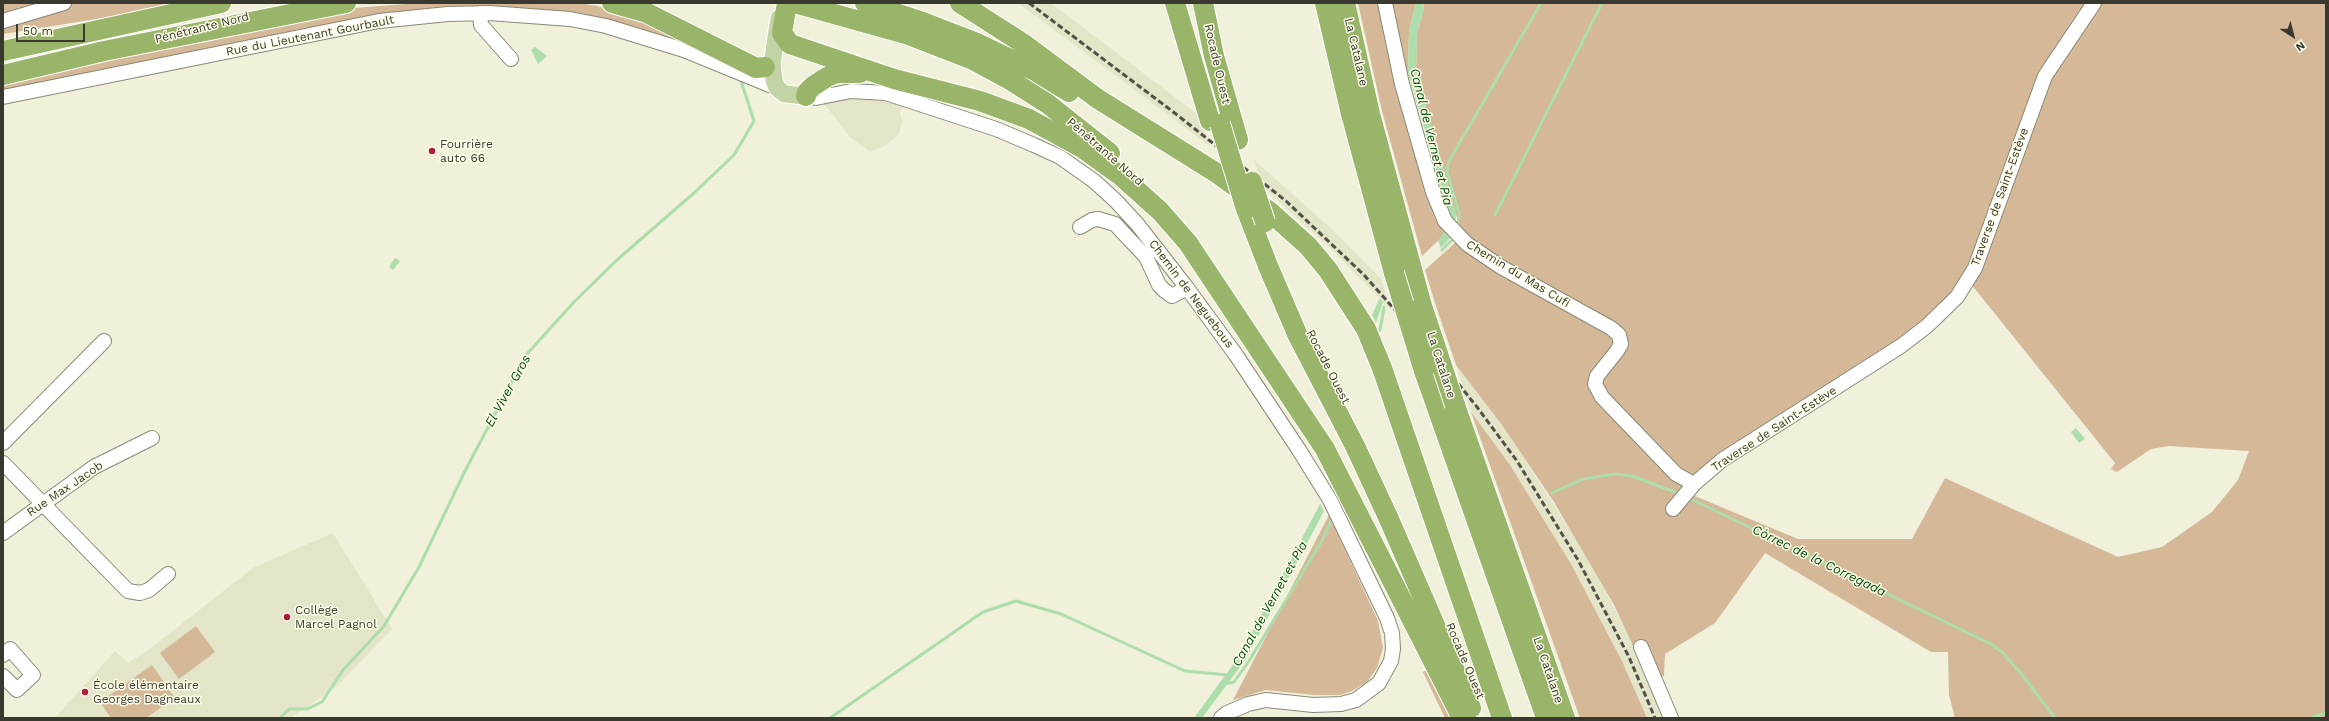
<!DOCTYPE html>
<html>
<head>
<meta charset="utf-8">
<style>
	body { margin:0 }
	#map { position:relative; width:2329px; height:721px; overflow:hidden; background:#f0f0db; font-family:"Work Sans",sans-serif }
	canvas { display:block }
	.frame { position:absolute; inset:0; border:4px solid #393930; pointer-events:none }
	.north { position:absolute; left:2273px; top:16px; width:40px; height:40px; -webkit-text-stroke:3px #fefee8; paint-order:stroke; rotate:144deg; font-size:11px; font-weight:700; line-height:16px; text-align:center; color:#393930 }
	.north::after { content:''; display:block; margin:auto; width:14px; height:18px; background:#393930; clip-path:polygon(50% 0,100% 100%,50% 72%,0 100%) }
	.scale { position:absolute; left:16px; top:24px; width:69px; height:18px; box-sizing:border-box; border:2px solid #393930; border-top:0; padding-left:5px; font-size:12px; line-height:14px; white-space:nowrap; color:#393930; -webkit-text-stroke:3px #fefee8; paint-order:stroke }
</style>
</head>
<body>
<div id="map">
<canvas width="2329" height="721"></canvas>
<div class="frame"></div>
<div class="north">N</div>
<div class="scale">50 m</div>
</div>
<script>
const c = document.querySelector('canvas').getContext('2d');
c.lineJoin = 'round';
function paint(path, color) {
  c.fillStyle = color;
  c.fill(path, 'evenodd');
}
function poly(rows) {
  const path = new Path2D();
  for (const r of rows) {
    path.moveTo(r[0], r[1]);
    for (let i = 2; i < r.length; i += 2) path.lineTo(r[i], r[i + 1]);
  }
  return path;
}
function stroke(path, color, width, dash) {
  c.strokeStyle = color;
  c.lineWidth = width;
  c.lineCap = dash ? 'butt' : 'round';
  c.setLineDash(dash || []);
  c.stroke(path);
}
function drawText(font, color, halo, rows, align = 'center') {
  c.font = font + ' "Work Sans",sans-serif';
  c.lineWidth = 3;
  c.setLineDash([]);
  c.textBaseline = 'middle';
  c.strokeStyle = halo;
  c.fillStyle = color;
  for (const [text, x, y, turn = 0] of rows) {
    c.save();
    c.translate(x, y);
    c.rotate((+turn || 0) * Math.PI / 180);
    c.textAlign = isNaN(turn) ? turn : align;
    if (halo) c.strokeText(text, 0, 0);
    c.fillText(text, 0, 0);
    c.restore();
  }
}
paint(poly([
	[1018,3,1050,3,1064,13,1201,117,1210,146],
	[833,97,884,98,906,106,900,111,902,122,899,134,886,145,870,152,850,137,822,101],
	[1254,160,1336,233,1381,279,1391,310,1329,247,1264,188],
	[1456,365,1502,425,1586,554,1638,654,1665,718,1647,718,1622,661,1571,564,1510,465,1471,412],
	[333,533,392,629,337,686,291,718,55,718,115,651,128,663,147,651,253,568]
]), '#e4e4c9');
paint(poly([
	[3,3,45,3,3,17],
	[75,3,174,3,121,15,3,34,3,25],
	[420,3,578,3,597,6,644,20,731,61,686,45,489,8,3,92,3,82,354,8],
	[1358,3,1380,3,1447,228,1441,238,1422,256,1382,111],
	[1390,3,1416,3,1409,31,1408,73,1404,74],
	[1424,3,2088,3,2041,73,1971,266,1953,294,1898,342,1719,456,1690,494,1798,539,1912,539,1945,478,2118,557,2162,547,2212,512,2238,480,2249,451,2169,446,2151,449,2117,472,2111,469,2115,463,1971,284,2050,78,2101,3,2326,3,2326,718,1955,718,1949,695,1948,652,1931,652,1765,553,1715,623,1665,654,1664,676,1650,682,1614,605,1554,502,1502,425,1456,365,1435,303,1425,270,1455,243,1461,232,1416,72,1417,33,1423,13],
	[1471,412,1510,465,1571,564,1622,661,1647,718,1580,718],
	[1329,515,1378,621,1383,648,1377,668,1367,682,1352,691,1340,695,1314,695,1266,690,1233,700],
	[196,626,215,652,179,679,160,653],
	[152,665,175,698,146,718,111,718,100,702],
	[1430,668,1454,718,1445,718,1423,672]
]), '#d4b898');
paint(poly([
	[1416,3,1424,3,1423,13,1417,33,1416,72,1456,214,1455,233,1441,248,1438,241,1447,228,1449,214,1408,73,1409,31],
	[535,47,547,56,538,64,531,50],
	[395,258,400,261,393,270,389,267],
	[1380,298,1383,302,1376,323,1372,315],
	[2076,428,2085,439,2079,443,2071,432],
	[1320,504,1324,511,1246,659,1202,718,1194,718,1240,655]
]), '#acddaa');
stroke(poly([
	[1495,215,1602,3],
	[1458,228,1459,213,1447,172,1449,161,1541,3],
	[1442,250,1455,237],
	[1380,330,1384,307],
	[1552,493,1583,479,1615,474,1632,476,1680,494],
	[1689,498,1991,644,2002,652,2024,677,2055,718],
	[1224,684,1234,682,1249,661,1323,539,1332,519],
	[280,718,289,709,307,709,322,702,343,670,384,626,419,567,465,471,526,355,574,302,618,259,694,193,734,155,754,121,741,81],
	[830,718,983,612,1016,601,1061,614,1185,671,1228,675],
	[2311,718,2326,713]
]), '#acddaa', 3);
const minor = poly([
	[1385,3,1402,84,1433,192,1445,221,1467,244,1501,267,1611,328,1619,335,1621,344,1617,351,1597,376,1595,384,1602,397,1676,474,1694,484],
	[480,13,481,25,511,59],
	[3,21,64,3],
	[806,96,816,98,851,91,886,93,996,129,1034,145,1060,157,1094,181,1116,201,1138,225,1187,288,1236,355,1299,450,1330,500,1387,618,1392,633,1393,649,1391,661,1379,683,1356,700,1341,704,1313,705,1266,700,1248,704,1227,713,1221,718],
	[3,97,379,21,448,14,489,13,570,19,606,26,684,50,777,88],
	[1080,227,1092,220,1098,219,1115,224,1146,257,1159,285,1165,291,1172,296,1187,288],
	[3,443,104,341],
	[3,463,128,591,140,593,149,590,168,574],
	[1673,509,1694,484,1722,460,1901,346,1927,326,1957,297,1975,268,2045,76,2094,3],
	[3,533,94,467,152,438],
	[1641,647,1671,718],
	[3,655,10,649,33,675,17,690,3,676]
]);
const major = poly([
	[779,18,772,64,774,80,777,88,785,94,806,96]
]);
const highway = poly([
	[612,3,647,13,756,68,765,67],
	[787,3,782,33,790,44,894,79,980,101,1029,119,1082,148,1121,176,1160,211,1188,243,1325,449,1462,718],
	[795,3,906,34,973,60,1010,80,1048,104,1110,153],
	[865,3,923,22,977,43,1035,71,1069,92],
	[960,3,1024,44,1098,99,1215,172,1269,211,1308,246,1328,270,1366,329,1382,368,1502,718],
	[1175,3,1210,121],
	[1203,3,1214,56,1238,140],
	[1325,3,1351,114,1394,273],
	[1345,3,1370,114,1422,306],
	[3,51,221,3],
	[3,75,104,51,346,3],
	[806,96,807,92,813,86,827,77,837,73,860,73],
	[1246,209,1268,266,1298,336,1355,446,1388,517,1471,708],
	[1424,371,1546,718],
	[1455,405,1565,718]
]);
stroke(minor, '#898976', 16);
stroke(major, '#fff', 19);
stroke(highway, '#fff', 22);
stroke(minor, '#fff', 14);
stroke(major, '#c2d3a6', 17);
stroke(highway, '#99b56a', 20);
stroke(poly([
	[1029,3,1176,114,1286,201,1364,275,1436,356,1477,407,1517,461,1578,560,1629,657,1655,718]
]), '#515146', 3, [6, 3]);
const highwayBridge = poly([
	[1220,124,1246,209],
	[1252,182,1265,222],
	[1394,273,1424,371],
	[1422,306,1455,405]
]);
stroke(highwayBridge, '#fff', 22, []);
stroke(highwayBridge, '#99b56a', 20);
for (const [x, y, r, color] of [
	[432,151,4,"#af1b3f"],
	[287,617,4,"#af1b3f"],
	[85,692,4,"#af1b3f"]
]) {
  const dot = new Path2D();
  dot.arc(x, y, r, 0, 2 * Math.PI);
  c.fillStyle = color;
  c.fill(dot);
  stroke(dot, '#fefee8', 1.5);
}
drawText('12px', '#393930', '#fefee8', [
	["Pénétrante Nord",202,28,-14],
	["Rue du Lieutenant Gourbault",310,36,-11],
	["La Catalane",1356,52,77],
	["Rocade Ouest",1217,64,77],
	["Pénétrante Nord",1105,152,41],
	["Traverse de Saint-Estève",2000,197,-70],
	["Chemin du Mas Cufi",1518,274,31],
	["Chemin de Neguebous",1191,294,53],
	["La Catalane",1441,365,72],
	["Rocade Ouest",1328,367,63],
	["Traverse de Saint-Estève",1774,429,-33],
	["Rue Max Jacob",65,489,-34],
	["Rocade Ouest",1465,661,67],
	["La Catalane",1548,670,71]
]);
drawText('12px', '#393930', '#fefee8', [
	["Fourrière",440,144],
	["auto 66",440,158],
	["Collège",295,610],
	["Marcel Pagnol",295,624],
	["École élémentaire",93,685],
	["Georges Dagneaux",93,699]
], 'left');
drawText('italic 13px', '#004a08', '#fefee8', [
	["Canal de Vernet et Pia",1431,137,76],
	["El Viver Gros",508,391,-61],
	["Còrrec de la Corregada",1819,561,26],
	["Canal de Vernet et Pia",1270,604,-61]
]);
</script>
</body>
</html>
